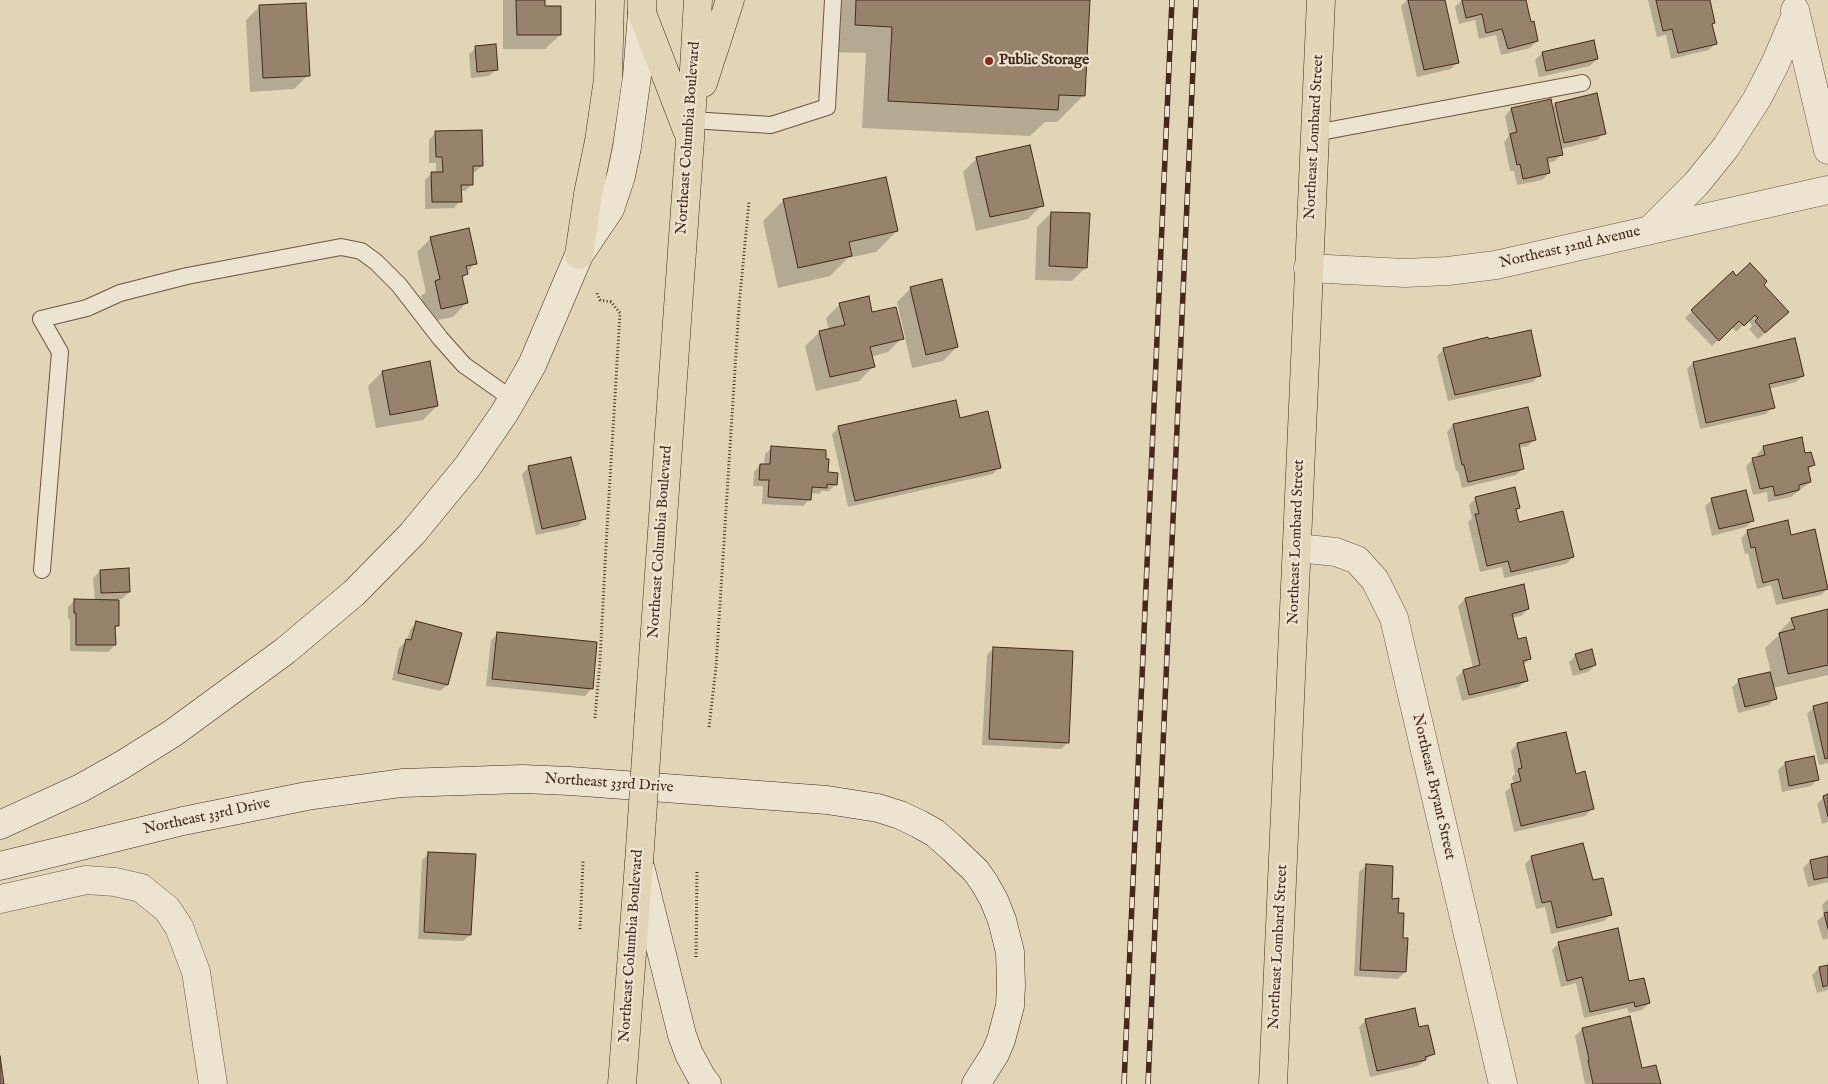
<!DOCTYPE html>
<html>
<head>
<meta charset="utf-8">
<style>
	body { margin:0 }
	canvas { display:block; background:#e1d4b7 }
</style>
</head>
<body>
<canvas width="1828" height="1084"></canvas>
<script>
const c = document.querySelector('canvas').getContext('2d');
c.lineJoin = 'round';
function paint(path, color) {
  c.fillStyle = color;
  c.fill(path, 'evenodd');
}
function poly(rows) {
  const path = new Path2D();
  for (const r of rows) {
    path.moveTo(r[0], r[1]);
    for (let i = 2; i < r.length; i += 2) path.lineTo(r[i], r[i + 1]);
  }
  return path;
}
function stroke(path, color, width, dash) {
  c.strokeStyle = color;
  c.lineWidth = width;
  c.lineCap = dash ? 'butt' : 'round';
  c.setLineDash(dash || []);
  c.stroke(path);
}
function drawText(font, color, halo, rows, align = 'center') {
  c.font = font + ' "IM FELL English",serif';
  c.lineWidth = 4.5;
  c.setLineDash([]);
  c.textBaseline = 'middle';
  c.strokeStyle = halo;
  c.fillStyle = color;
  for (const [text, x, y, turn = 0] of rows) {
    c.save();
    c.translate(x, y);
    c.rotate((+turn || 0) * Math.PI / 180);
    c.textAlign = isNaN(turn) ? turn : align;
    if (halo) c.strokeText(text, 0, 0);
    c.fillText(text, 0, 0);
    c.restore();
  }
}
paint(poly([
	[503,0,544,0,544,7,560,35,545,49,503,49],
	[831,0,1088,0,1084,95,1057,122,1045,122,1030,136,862,128,866,53,828,52],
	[1407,0,1443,0,1458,62,1451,69,1417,77,1401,6],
	[1462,0,1524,0,1530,23,1537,41,1530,48,1501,55,1496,35,1479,39,1475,20,1459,24,1455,7],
	[1648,0,1709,0,1714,22,1711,25,1716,43,1709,50,1671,59,1666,35,1657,37],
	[260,6,308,75,294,89,250,92,246,20],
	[476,48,496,70,489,76,471,78,469,54],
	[1542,53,1597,59,1590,66,1539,77,1535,60],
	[1596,95,1604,133,1597,140,1561,149,1562,154,1555,161,1547,163,1549,173,1542,180,1517,185,1514,171,1510,171,1504,142,1509,136,1505,116,1511,109,1550,101,1552,108,1555,104],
	[435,133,482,166,475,172,472,173,472,184,465,191,460,191,460,201,454,208,425,209,425,180,432,173,436,173,436,163,429,163,429,140],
	[977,158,1042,205,1028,219,976,231,963,172],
	[784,200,897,231,876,252,848,258,830,276,778,288,763,221],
	[1051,213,1086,267,1072,281,1035,280,1037,227],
	[431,238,475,263,462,279,467,302,453,317,428,322,421,296,426,292,417,252],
	[1733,273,1736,278,1762,285,1781,319,1758,339,1749,329,1752,326,1748,320,1736,332,1732,327,1712,346,1685,318],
	[911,288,957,347,943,361,912,368,897,302],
	[840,304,871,314,902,338,888,352,871,357,873,367,859,381,816,391,805,346,820,332,829,330,826,318],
	[1444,349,1539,375,1533,382,1448,401,1437,356],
	[1693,363,1803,376,1796,382,1769,389,1773,407,1766,414,1700,429,1687,369],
	[382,372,437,406,423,420,376,428,368,386],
	[1453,425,1535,439,1528,446,1518,448,1522,469,1516,475,1462,488,1458,471,1456,471,1447,432],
	[839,427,999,467,993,474,848,507,832,434],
	[1764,447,1804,455,1813,465,1807,471,1810,482,1791,497,1768,502,1767,492,1753,495,1746,466,1753,459,1758,458,1757,454],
	[772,448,827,473,836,484,829,491,822,491,819,494,811,493,810,499,803,506,762,504,763,486,753,486,754,472,760,465,764,465,765,454],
	[529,467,584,519,578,526,536,535,522,474],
	[1476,498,1519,507,1515,511,1518,523,1573,557,1566,564,1504,578,1502,567,1480,572,1468,522,1472,518,1469,505],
	[1712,500,1753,520,1746,527,1712,536,1705,506],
	[1748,531,1790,536,1815,531,1828,588,1821,595,1776,605,1771,585,1757,589,1748,553,1745,554,1741,538],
	[100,571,129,592,122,599,118,599,117,625,114,629,115,645,108,652,70,651,70,619,68,619,68,607,75,600,95,601,93,578],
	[1523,585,1528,609,1521,616,1512,618,1518,640,1530,658,1523,666,1526,680,1519,687,1462,701,1456,678,1463,671,1473,668,1458,606,1465,599],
	[1828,611,1828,675,1773,688,1775,698,1769,705,1738,713,1732,687,1739,681,1771,673,1765,648,1779,635,1778,633,1792,619],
	[416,623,447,685,440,691,392,680,399,648,407,640,410,630],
	[498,633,591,689,585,696,486,686,491,640],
	[994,648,1068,742,1061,749,982,745,987,655],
	[1576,655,1595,665,1588,672,1573,676,1569,662],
	[1828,704,1828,763,1819,765,1807,714,1814,707],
	[1517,744,1575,775,1592,809,1585,816,1514,832,1505,792,1514,785,1512,777,1515,774,1511,751],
	[1785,763,1818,779,1811,786,1782,792,1778,770],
	[1828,796,1828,822,1822,824,1817,804,1824,797],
	[429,853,470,935,463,941,418,939,422,860],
	[1532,857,1592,882,1611,914,1604,921,1551,934,1545,907,1536,909,1525,864],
	[1828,857,1828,882,1808,887,1803,868,1810,861],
	[1366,866,1391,900,1397,914,1405,972,1398,979,1354,976,1359,872],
	[1828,899,1828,938,1823,940,1817,921,1824,915,1822,905],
	[1559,943,1628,982,1649,1003,1642,1010,1629,1013,1627,1008,1584,1018,1576,983,1561,987,1552,950],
	[1828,966,1828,990,1817,993,1812,975,1819,968],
	[1365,1021,1418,1028,1433,1054,1418,1066,1370,1077,1359,1027],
	[1582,1029,1659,1084,1585,1084,1575,1036]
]), '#0003');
const building = poly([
	[516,0,545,0,545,6,561,6,561,35,517,35,516,0],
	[856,0,1090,0,1085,96,1059,95,1058,110,888,101,892,27,855,25,856,0],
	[1408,0,1445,0,1459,63,1424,70,1408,0],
	[1462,0,1526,0,1531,22,1534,21,1538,41,1508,49,1502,29,1486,33,1482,14,1466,18,1462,0],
	[1656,0,1710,0,1715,23,1712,24,1717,44,1678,53,1672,29,1663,31,1656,0],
	[306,3,310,76,263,78,259,5,306,3],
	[1594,40,1598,59,1546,71,1542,52,1594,40],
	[496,44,498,70,477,72,475,46,496,44],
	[1597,93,1606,134,1564,143,1555,103,1597,93],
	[1551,99,1563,155,1547,158,1550,173,1523,179,1520,164,1517,165,1510,134,1517,132,1511,108,1551,99],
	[482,130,483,166,473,166,473,185,461,185,462,202,432,202,431,172,443,172,442,157,436,157,435,131,482,130],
	[1030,145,1044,206,990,217,976,157,1030,145],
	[886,177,898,231,849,242,852,256,798,268,783,199,886,177],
	[1051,212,1090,213,1087,268,1049,266,1051,212],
	[469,228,477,264,466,266,468,274,462,276,468,303,441,309,435,281,440,279,430,237,469,228],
	[1750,263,1767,281,1764,285,1789,312,1765,333,1755,321,1758,318,1755,315,1744,326,1739,321,1719,341,1691,310,1733,271,1736,276,1750,263],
	[942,279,958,347,926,355,910,287,942,279],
	[869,296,872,312,896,307,904,339,870,347,875,367,830,377,819,331,845,325,839,303,869,296],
	[1531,330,1541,376,1455,395,1443,348,1488,337,1489,339,1531,330],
	[1795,338,1804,376,1769,384,1775,408,1706,423,1693,362,1795,338],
	[430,361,438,406,390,415,382,371,430,361],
	[956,400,960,418,988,411,1001,468,855,501,838,426,956,400],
	[1528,407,1536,440,1519,444,1524,469,1468,482,1464,465,1462,465,1453,424,1528,407],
	[1802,437,1805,453,1811,452,1815,465,1808,467,1811,482,1799,485,1799,490,1775,496,1773,486,1760,489,1752,458,1765,455,1763,446,1802,437],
	[771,446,826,450,826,459,829,459,828,472,838,473,837,485,827,484,827,488,812,487,811,500,768,497,769,480,759,480,760,464,770,464,771,446],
	[571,457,586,519,542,529,528,466,571,457],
	[1515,487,1520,508,1516,509,1519,522,1563,511,1574,557,1511,572,1508,561,1487,566,1475,514,1479,514,1475,497,1515,487],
	[1746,490,1754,521,1719,529,1711,498,1746,490],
	[1788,520,1791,535,1815,529,1828,589,1783,599,1778,579,1763,583,1755,547,1751,548,1747,530,1788,520],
	[129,568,130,592,101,593,100,570,129,568],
	[1524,584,1529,609,1512,614,1518,639,1526,637,1531,659,1523,661,1528,681,1469,695,1463,670,1480,665,1465,598,1524,584],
	[74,599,119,600,119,626,115,626,116,645,76,645,76,613,74,613,74,599],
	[1828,609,1828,665,1788,674,1779,633,1795,629,1791,618,1828,609],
	[416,621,462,633,448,685,398,673,406,639,411,640,416,621],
	[497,632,597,642,593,689,492,679,497,632],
	[993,647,1073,651,1069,743,989,739,993,647],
	[1592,649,1596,665,1580,670,1575,654,1592,649],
	[1770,672,1777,699,1745,707,1738,679,1770,672],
	[1828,702,1828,758,1825,759,1813,706,1828,702],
	[1566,732,1576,774,1585,771,1594,809,1521,826,1511,784,1521,781,1518,769,1522,768,1517,743,1566,732],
	[1814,756,1819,780,1789,786,1785,762,1814,756],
	[1828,794,1828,817,1823,796,1828,794],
	[1583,843,1593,880,1603,878,1612,915,1557,928,1551,901,1542,903,1531,856,1583,843],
	[428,852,476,854,471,935,424,932,428,852],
	[1828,856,1828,877,1814,880,1810,860,1828,856],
	[1366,864,1393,866,1392,899,1399,898,1398,913,1404,913,1403,938,1408,938,1406,972,1360,970,1366,864],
	[1828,912,1828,929,1824,913,1828,912],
	[1618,928,1629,981,1644,978,1650,1003,1635,1007,1634,1002,1590,1012,1582,977,1567,981,1558,942,1618,928],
	[1828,965,1828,985,1823,987,1819,967,1828,965],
	[1415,1008,1419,1027,1428,1025,1435,1054,1425,1057,1426,1060,1377,1071,1365,1019,1415,1008],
	[1630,1016,1642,1068,1656,1065,1661,1084,1593,1084,1588,1060,1589,1059,1582,1028,1630,1016],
	[0,1056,4,1084,0,1084,0,1056]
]);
paint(building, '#97826c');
stroke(building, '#46291b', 1);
const service = poly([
	[691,120,771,125,827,107,833,0],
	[1315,133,1582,83],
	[42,570,60,352,41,319,87,308,120,293,187,276,341,247,361,251,376,262,399,285,440,338,464,365,512,399]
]);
const minor = poly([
	[1308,268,1405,273,1448,271,1496,265,1828,190],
	[1297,548,1336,552,1357,560,1375,580,1394,618,1503,1084],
	[0,899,86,880,115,882,141,888,167,909,179,927,196,972,213,1084]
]);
const tertiary = poly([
	[1795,10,1828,150],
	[1651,229,1696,184,1726,147,1757,99,1775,64,1796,15]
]);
const secondary = poly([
	[0,825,81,788,122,765,173,733,285,651,354,593,412,534,468,466,505,412,532,365,579,255,610,209,621,176,627,147,637,76,642,13],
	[0,866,183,821,307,796,402,783,523,779,570,781,827,800,878,808,900,815,919,824,935,833,953,849,976,871,985,884,994,900,1002,920,1010,952,1011,986,1010,1006,1001,1040,995,1054,976,1084],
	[641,870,682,1035,689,1054,702,1078,707,1084]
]);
const primary = poly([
	[642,0,642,13,687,130],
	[703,83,730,0],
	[579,255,588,194,599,141,608,79,610,0],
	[649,714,690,139,698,0],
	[622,1084,639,863],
	[1273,1084,1321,0]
]);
stroke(service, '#6d5442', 18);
stroke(minor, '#6d5442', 29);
stroke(tertiary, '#6d5442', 29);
stroke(secondary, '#46291b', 29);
stroke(primary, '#46291b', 29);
stroke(poly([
	[595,718,600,660,606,546,620,313,611,302,600,300,597,293],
	[709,727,716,667,739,306,749,202],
	[580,929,583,861],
	[696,957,697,870]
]), '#46291b', 3, [1, 2.5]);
stroke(service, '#ece3d0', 16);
stroke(minor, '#ece3d0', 28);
stroke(tertiary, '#ece3d0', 28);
stroke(secondary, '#ece3d0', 28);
stroke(primary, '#e1d4b7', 28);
const rail = poly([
	[1124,1084,1172,0],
	[1148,1084,1196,0]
]);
stroke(rail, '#46291b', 5.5);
stroke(rail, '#ece3d0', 4, [11]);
const primaryBridge = poly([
	[639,863,649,714]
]);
stroke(primaryBridge, '#46291b', 29, []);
stroke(primaryBridge, '#e1d4b7', 28);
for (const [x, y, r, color] of [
	[989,61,5,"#8f2418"]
]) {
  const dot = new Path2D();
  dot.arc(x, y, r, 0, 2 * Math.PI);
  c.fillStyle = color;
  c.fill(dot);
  stroke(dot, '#ece3d0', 2);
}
drawText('bold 15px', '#46291b', '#ece3d0', [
	["Public Storage",999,61]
], 'left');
drawText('15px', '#46291b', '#ece3d0', [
	["Northeast Lombard Street",1315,137,-87],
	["Northeast Columbia Boulevard",689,138,-86],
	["Northeast 32nd Avenue",1570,248,-13],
	["Northeast Columbia Boulevard",661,542,-86],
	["Northeast Lombard Street",1297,542,-88],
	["Northeast 33rd Drive",609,784,4],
	["Northeast Bryant Street",1433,787,77],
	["Northeast 33rd Drive",207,817,-12],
	["Northeast Columbia Boulevard",632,946,-86],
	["Northeast Lombard Street",1279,947,-87]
]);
</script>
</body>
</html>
